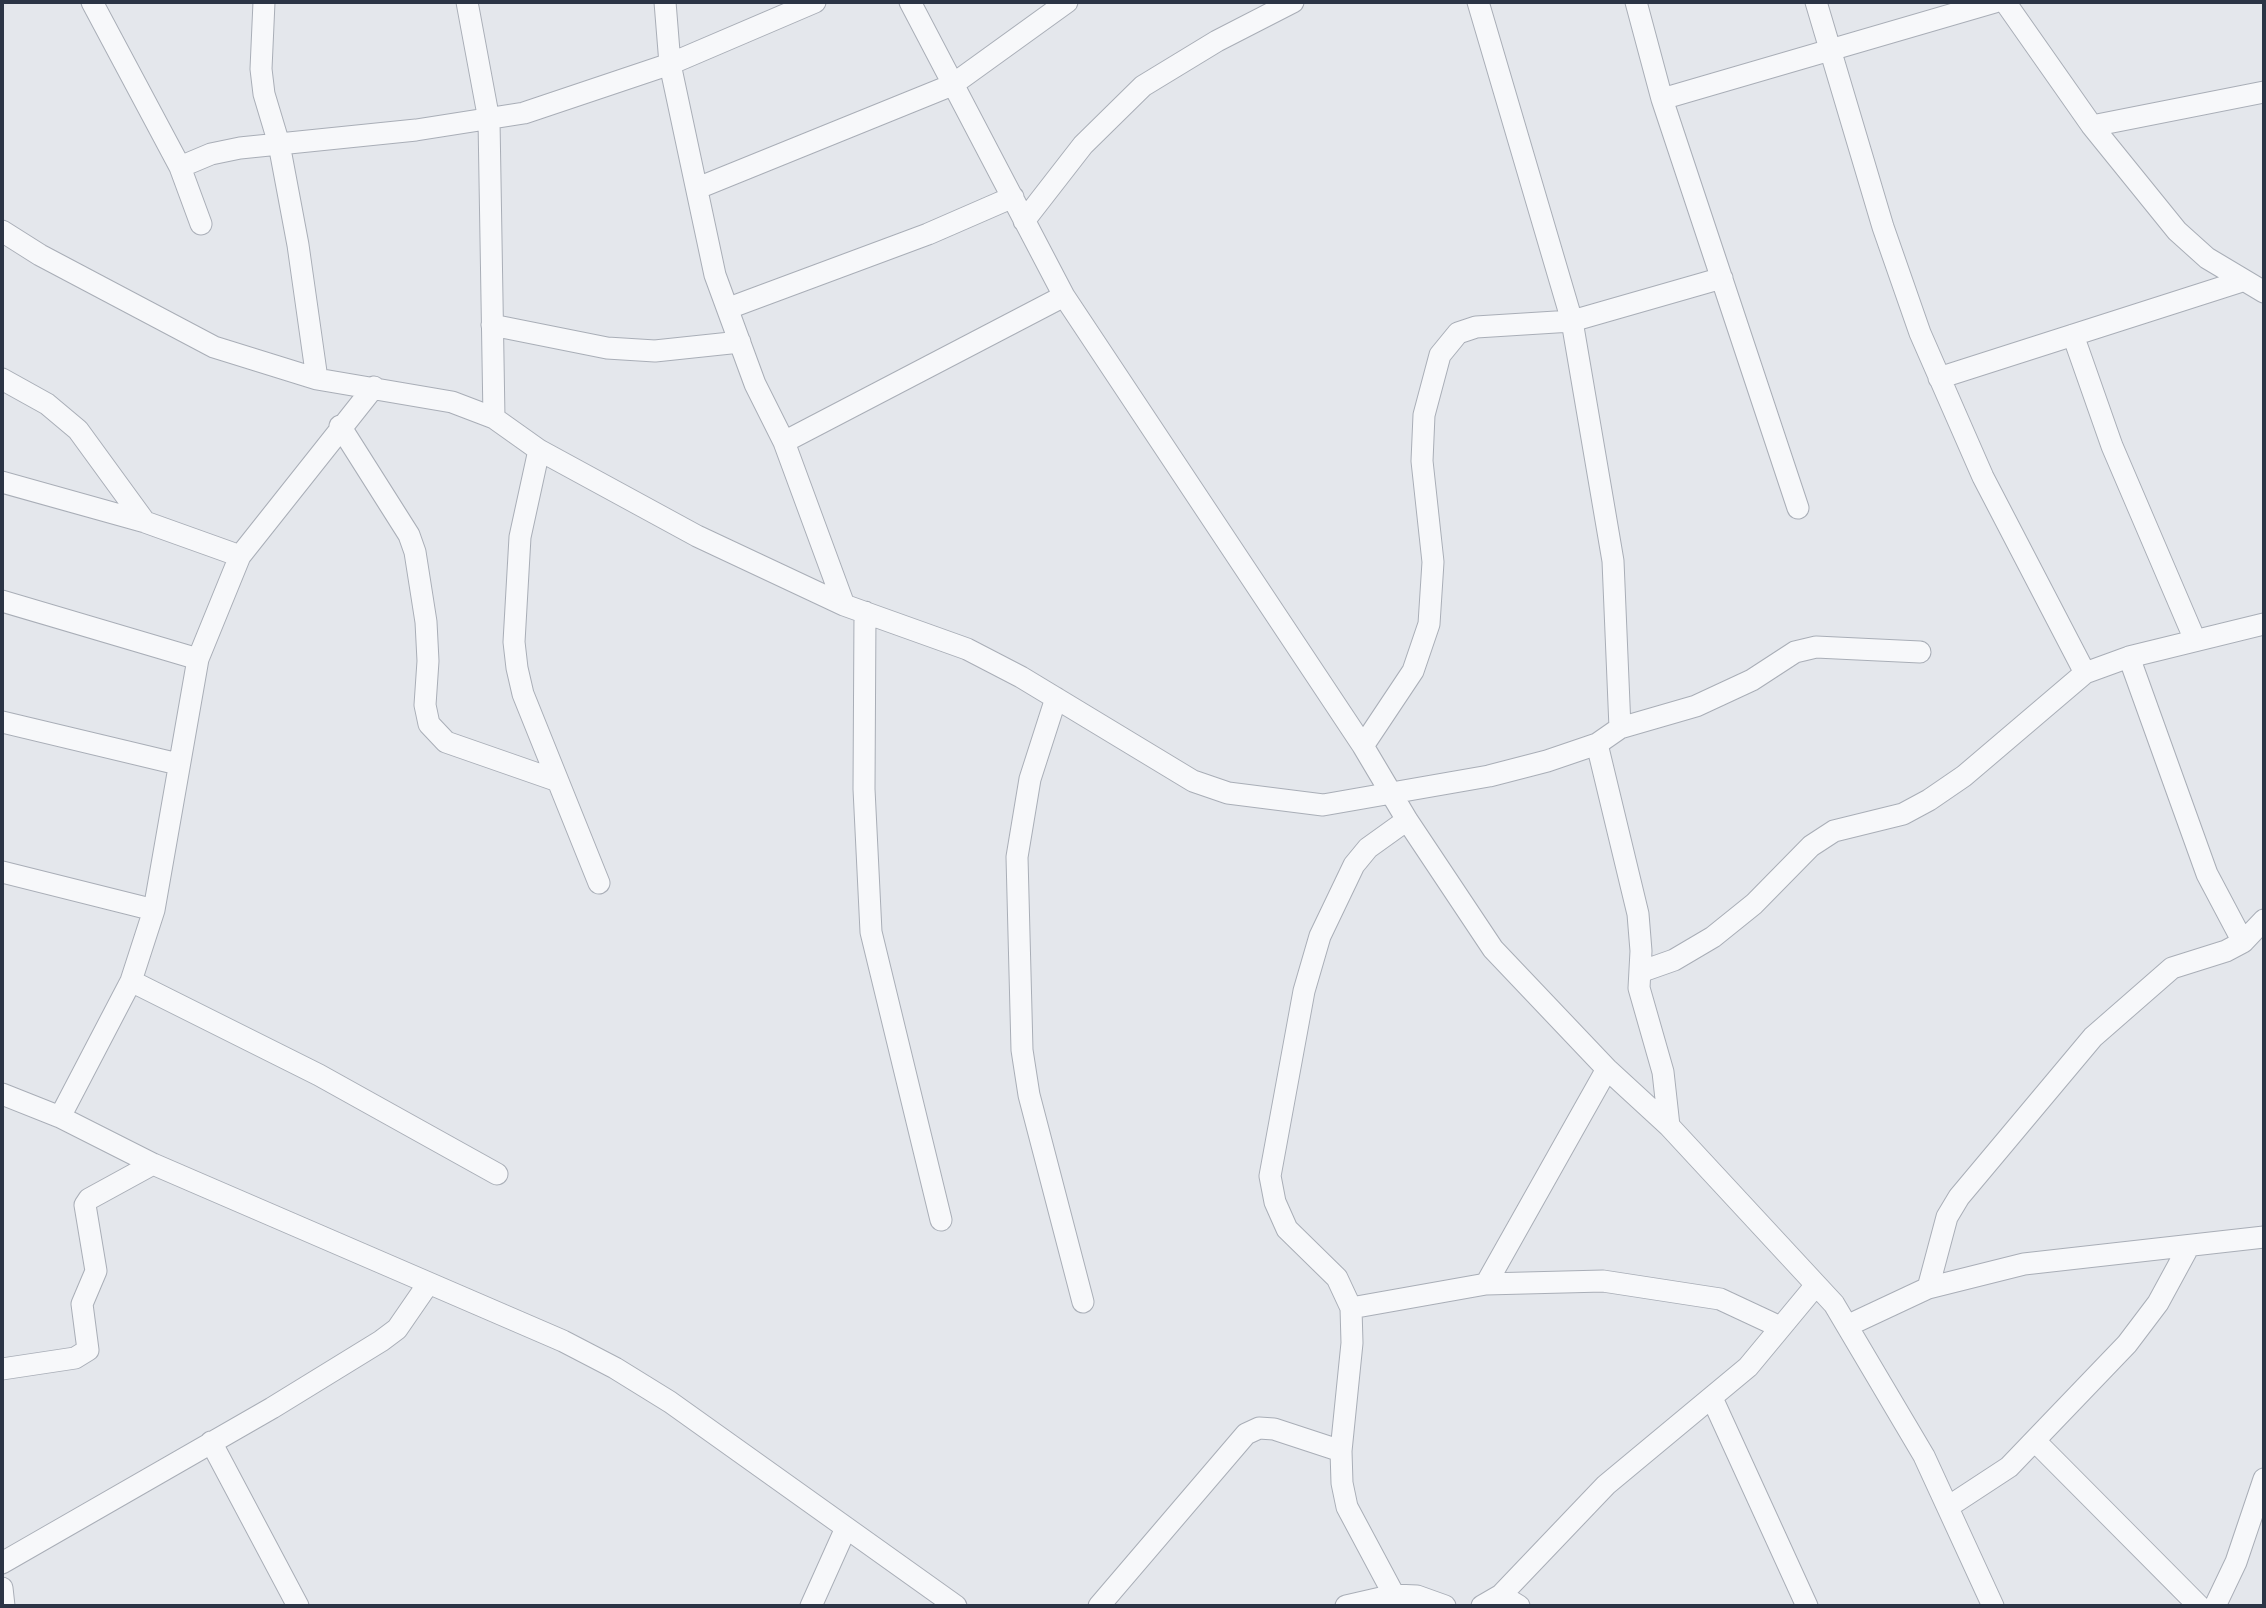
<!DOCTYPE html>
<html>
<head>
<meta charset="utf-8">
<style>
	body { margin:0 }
	#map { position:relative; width:2266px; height:1608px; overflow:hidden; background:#e4e7ec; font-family:Quicksand,sans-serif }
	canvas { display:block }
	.frame { position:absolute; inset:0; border:4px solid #2b3445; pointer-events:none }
</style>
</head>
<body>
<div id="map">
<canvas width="2266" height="1608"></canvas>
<div class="frame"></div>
</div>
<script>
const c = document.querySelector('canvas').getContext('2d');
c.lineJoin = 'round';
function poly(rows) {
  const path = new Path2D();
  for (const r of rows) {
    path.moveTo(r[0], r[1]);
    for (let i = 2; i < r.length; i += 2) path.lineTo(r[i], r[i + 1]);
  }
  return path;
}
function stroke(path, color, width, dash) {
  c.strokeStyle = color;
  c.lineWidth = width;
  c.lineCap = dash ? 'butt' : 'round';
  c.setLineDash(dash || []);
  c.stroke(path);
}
const minor = poly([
	[92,2,180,167,201,224],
	[264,2,261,69,264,94,279,144,298,245,317,379],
	[467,2,489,120,494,418],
	[665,2,670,64,715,275,755,384,784,442,844,605],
	[910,2,1064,296,1363,746,1407,820,1493,949,1607,1069,1669,1126,1834,1304,1924,1456,1993,1606],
	[1478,2,1572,321,1613,561,1620,728],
	[1636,2,1662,99,1798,508],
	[1816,2,1883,227,1920,333,1983,477,2085,673],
	[2005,2,2092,126,2177,231,2207,258,2264,292],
	[1662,99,1995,2],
	[2092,126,2264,92],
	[180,167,211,154,240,148,416,130,524,113,670,64,815,2],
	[698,188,952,85,1067,2],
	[1024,221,1083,145,1143,86,1217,41,1293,2],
	[2,231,40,255,214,347,317,379,452,402,494,418,539,450,697,536,844,605,967,649,1021,677,1193,781,1228,793,1323,805,1489,776,1547,761,1597,744,1620,728,1696,706,1752,680,1795,652,1816,647,1920,652],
	[729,308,928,234,1013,197],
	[492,325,607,348,655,351,740,342],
	[2073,335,2112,446,2195,640],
	[1939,378,2242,281],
	[2,379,47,404,78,430,145,522],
	[340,426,409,535,415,552,426,622,428,661,425,705,429,724,446,742,558,781],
	[784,442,1064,296],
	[539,450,520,537,514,642,517,668,523,694,599,883],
	[2,482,145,522,240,556],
	[2,601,198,659],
	[865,612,864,789,871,932,941,1220],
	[2129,657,2207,874,2243,942],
	[1056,698,1030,779,1017,857,1022,1050,1029,1095,1083,1302],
	[2,722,178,764],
	[1597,744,1638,914,1641,951,1639,988,1663,1072,1669,1126],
	[1363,746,1413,671,1429,624,1433,562,1422,461,1424,415,1440,355,1458,333,1476,327,1572,321,1722,278],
	[2,872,154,910],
	[1640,972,1674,960,1713,937,1754,904,1811,846,1834,831,1903,814,1929,800,1964,776,2085,673,2129,657,2264,624],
	[131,981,319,1075,497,1174],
	[2,1094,60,1117,153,1164,563,1341,615,1368,670,1402,956,1606],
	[60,1117,131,981,154,910,198,659,240,556,374,387],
	[1486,1284,1607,1069],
	[1928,1288,1947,1217,1959,1197,2093,1037,2172,968,2226,951,2243,942,2264,920],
	[1351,1308,1486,1284,1603,1281,1720,1299,1780,1327],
	[1849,1325,1928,1288,2024,1264,2264,1237],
	[2,1369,75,1358,88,1350,82,1304,96,1271,85,1205,89,1199,153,1164],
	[1712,1398,1807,1606],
	[2035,1441,2199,1606],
	[211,1442,298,1606],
	[1948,1507,2009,1467,2127,1344,2158,1303,2189,1246],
	[2,1563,272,1408,381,1341,397,1329,428,1284],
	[2,1588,4,1606],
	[1394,1595,1347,1507,1342,1483,1341,1451,1352,1343,1351,1308,1337,1278,1287,1229,1275,1202,1270,1176,1304,991,1320,936,1354,865,1368,848,1407,820],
	[1501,1595,1519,1606],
	[811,1606,846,1528],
	[1099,1606,1246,1434,1259,1428,1274,1429,1341,1451],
	[1346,1606,1394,1595,1417,1596,1445,1606],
	[1482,1606,1501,1595,1606,1485,1748,1367,1816,1285],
	[2215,1606,2236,1562,2264,1479]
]);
stroke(minor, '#a9aeb7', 23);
stroke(minor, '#f7f8fa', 21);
</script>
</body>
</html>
